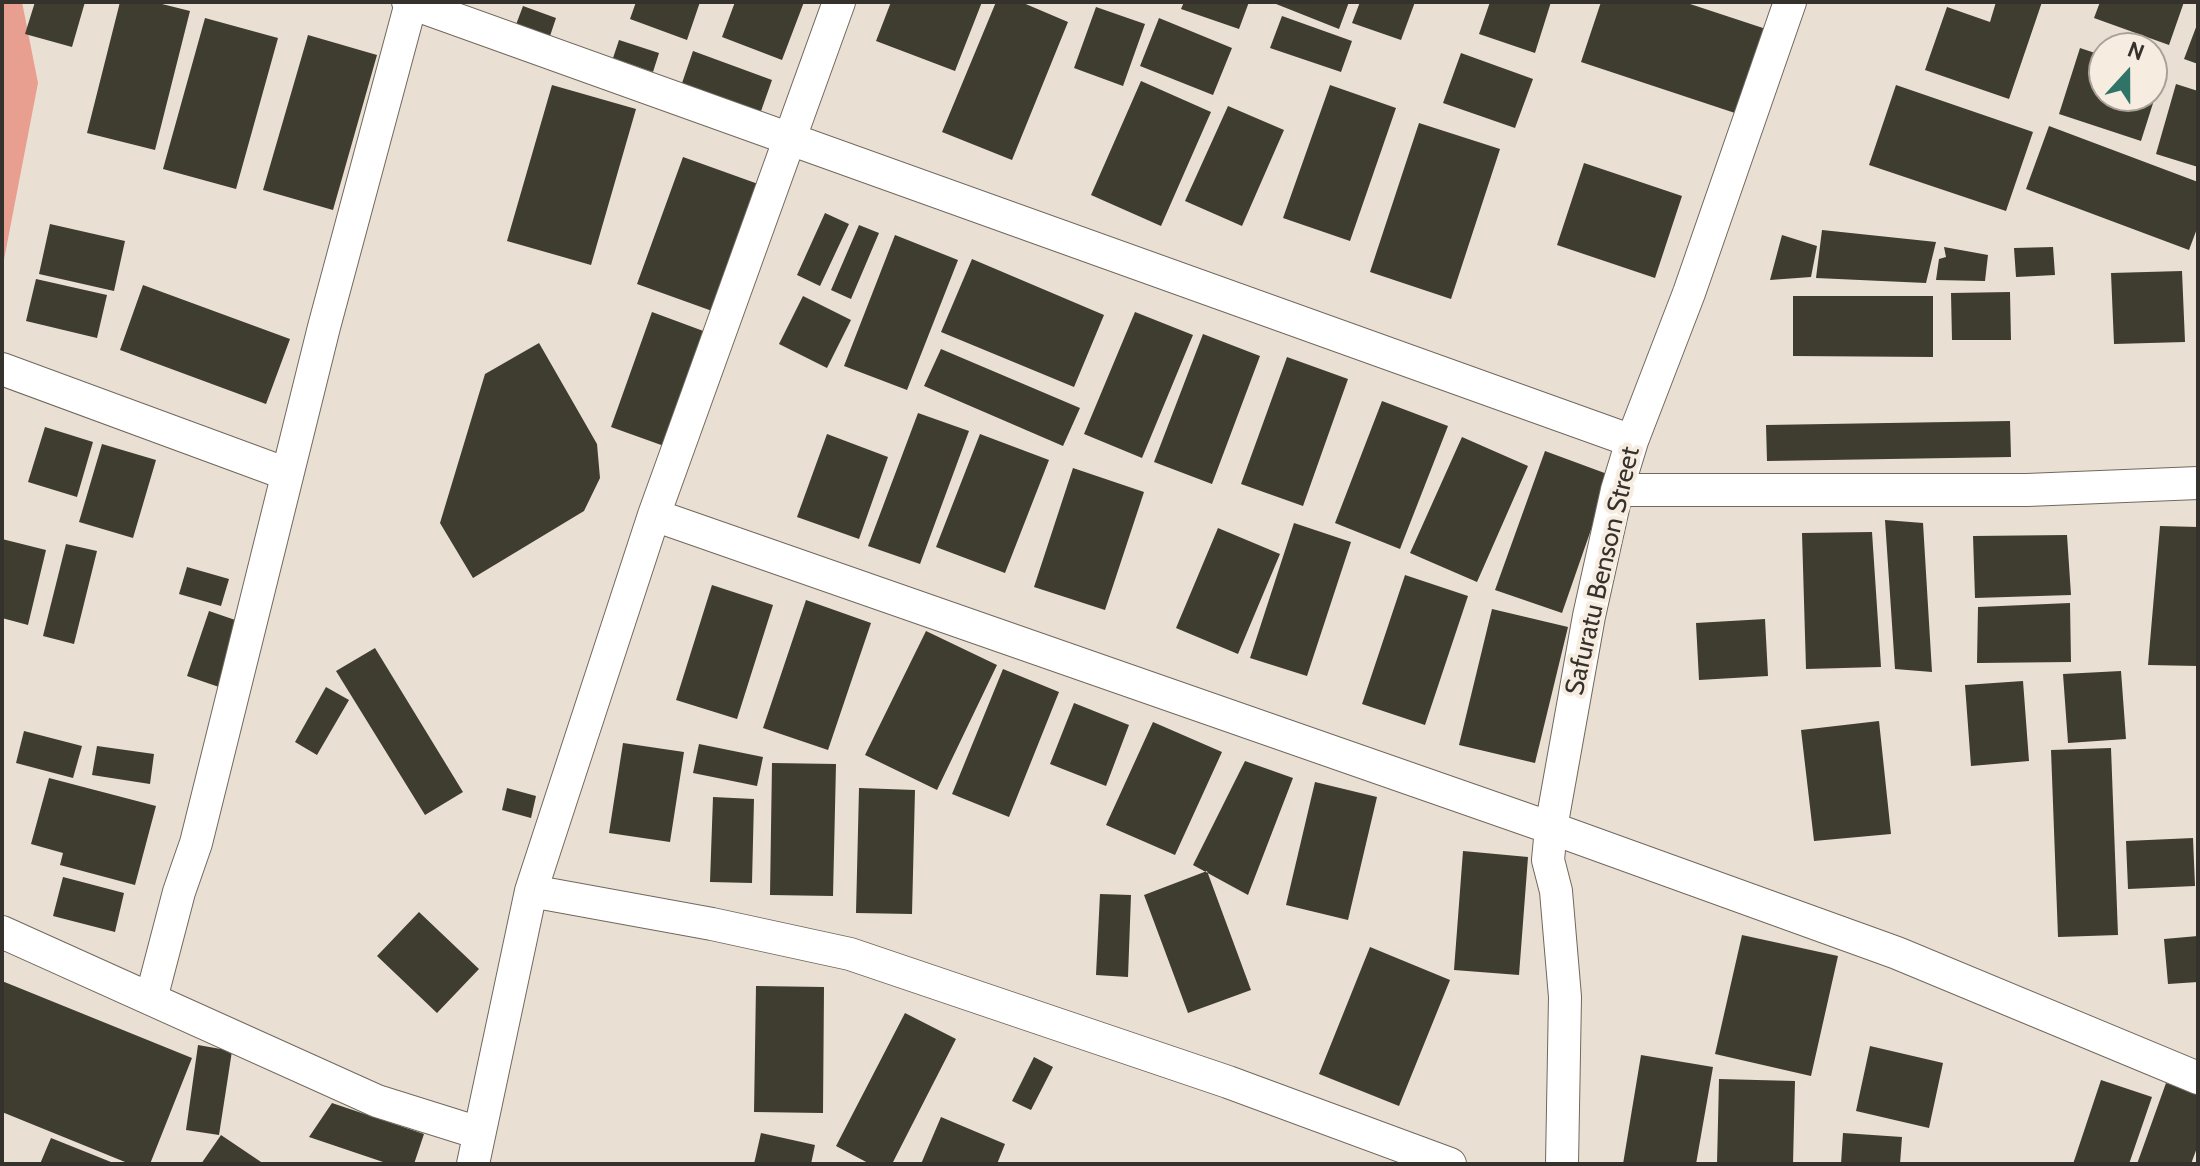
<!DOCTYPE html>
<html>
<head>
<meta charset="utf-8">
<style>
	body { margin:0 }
	#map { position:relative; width:2200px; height:1166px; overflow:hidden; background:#e9dfd3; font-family:Cabin,sans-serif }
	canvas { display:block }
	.frame { position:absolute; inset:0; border:4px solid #35312c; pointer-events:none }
	.north { position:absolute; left:2088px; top:32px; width:80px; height:80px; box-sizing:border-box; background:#f7ece0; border:2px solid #a9a198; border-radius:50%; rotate:21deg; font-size:22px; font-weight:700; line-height:32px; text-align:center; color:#35312c }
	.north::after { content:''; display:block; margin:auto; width:28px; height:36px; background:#307468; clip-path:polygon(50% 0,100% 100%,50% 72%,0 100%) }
</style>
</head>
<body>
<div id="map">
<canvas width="2200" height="1166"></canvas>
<div class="frame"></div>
<div class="north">N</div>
</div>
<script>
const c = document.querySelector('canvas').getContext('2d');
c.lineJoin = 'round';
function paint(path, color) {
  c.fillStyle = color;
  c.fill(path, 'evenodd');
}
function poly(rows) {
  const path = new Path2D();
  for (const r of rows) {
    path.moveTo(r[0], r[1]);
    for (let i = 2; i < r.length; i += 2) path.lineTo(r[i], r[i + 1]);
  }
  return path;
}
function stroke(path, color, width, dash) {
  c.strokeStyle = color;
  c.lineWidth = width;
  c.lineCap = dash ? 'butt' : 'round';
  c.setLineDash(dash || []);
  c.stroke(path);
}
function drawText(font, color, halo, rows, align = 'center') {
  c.font = font + ' Cabin,sans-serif';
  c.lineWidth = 8;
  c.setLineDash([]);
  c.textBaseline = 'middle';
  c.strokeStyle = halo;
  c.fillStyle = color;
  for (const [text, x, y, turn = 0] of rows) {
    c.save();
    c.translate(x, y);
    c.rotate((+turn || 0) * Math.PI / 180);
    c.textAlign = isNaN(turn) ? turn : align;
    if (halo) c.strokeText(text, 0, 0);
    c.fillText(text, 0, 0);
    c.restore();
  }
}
paint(poly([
	[2,2,22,2,38,83,2,270]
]), '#e89f90');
paint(poly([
	[35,2,85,2,72,47,25,34],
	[120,2,154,2,190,11,155,150,87,133],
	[636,2,700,2,687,40,630,19],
	[735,2,804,2,782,60,722,37],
	[891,2,982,2,955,71,876,41],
	[996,2,1021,2,1068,22,1012,160,942,132],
	[1184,2,1249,2,1239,29,1181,9],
	[1271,2,1349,2,1339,29],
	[1360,2,1415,2,1401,40,1352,23],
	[1490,2,1551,2,1535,53,1479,34],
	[1601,2,1684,2,1766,29,1738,114,1581,62],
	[1996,2,2042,2,2009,99,1925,70,1947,7,1990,22],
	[2100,2,2184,2,2169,45,2094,18],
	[523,6,556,18,548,42,514,30],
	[1096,7,1145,24,1123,86,1074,68],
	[1282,16,1352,41,1341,72,1270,48],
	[205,18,278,38,236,189,163,169],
	[1159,18,1232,48,1213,95,1140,66],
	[2198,22,2198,64,2184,59],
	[308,35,377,55,333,210,263,190],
	[619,40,659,53,653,72,613,58],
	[2080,48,2104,56,2104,96,2152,96,2152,72,2162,75,2141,141,2059,114],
	[693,51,772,80,760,114,681,86],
	[1461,53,1533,79,1515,128,1443,103],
	[1141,81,1211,112,1161,226,1091,195],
	[2176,84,2198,91,2198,167,2156,154],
	[552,85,636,109,591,265,507,241],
	[1330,85,1396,108,1350,241,1283,218],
	[1896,85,2033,132,2006,211,1869,165],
	[1228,106,1284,130,1242,226,1185,201],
	[1419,123,1500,149,1451,299,1370,272],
	[2049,126,2198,182,2198,226,2189,250,2026,189],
	[683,157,761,185,715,312,637,284],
	[1584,163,1682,196,1655,278,1557,245],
	[825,213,849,224,820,286,797,275],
	[50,224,125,241,114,291,39,274],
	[859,225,879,233,851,299,831,290],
	[1822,230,1936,242,1926,283,1816,278],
	[895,235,958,260,907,390,844,366],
	[1782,235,1817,246,1811,277,1770,280],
	[1944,247,1988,255,1985,281,1936,280,1939,259,1946,257],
	[2053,247,2055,275,2016,277,2014,248],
	[972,259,1104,315,1074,387,941,332],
	[2182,271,2185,342,2114,344,2111,273],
	[36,279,107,295,97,338,26,321],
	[143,285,290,339,266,404,120,350],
	[2010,292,2011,340,1952,340,1951,293],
	[803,296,851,320,827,368,779,344],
	[1793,296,1933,296,1933,357,1793,356],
	[652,312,706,332,664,446,611,427],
	[1135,312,1193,335,1142,458,1084,434],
	[1203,334,1260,356,1212,484,1154,462],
	[539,343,597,444,600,478,584,511,473,578,440,523,485,374],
	[941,349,1080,408,1063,446,924,386],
	[1287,357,1348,379,1303,506,1241,484],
	[1382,401,1448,426,1400,549,1335,523],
	[918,413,969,431,920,564,868,546],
	[2010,421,2011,457,1767,461,1766,425],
	[45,427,93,442,77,497,28,482],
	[827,434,888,457,859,539,797,517],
	[980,434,1049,460,1005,573,936,547],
	[1462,437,1528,466,1477,582,1410,553],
	[102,444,156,460,133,538,79,522],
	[1545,451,1610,475,1562,613,1495,590],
	[1073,468,1144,492,1105,610,1034,587],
	[1885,520,1923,523,1932,672,1895,669],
	[1294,523,1351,542,1307,676,1250,658],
	[2160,526,2198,527,2198,666,2148,665],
	[1218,528,1280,554,1238,654,1176,628],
	[1872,532,1881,667,1806,669,1802,533],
	[2067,535,2071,595,1975,598,1973,536],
	[2,539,46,550,28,625,2,618],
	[66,544,97,551,74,644,43,636],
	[187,567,229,579,221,606,179,594],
	[1405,575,1468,596,1425,725,1362,704],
	[712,585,773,605,737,719,676,700],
	[806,600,871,623,828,750,763,728],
	[2070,603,2071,662,1977,663,1978,607],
	[1492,609,1568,627,1535,763,1459,745],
	[209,611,241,622,219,687,187,676],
	[1765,619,1768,676,1699,680,1696,623],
	[926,631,997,665,937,790,865,755],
	[375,648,463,792,425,815,336,671],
	[1003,669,1059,692,1009,817,952,794],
	[2121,671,2126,739,2068,743,2063,674],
	[2023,681,2029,761,1971,766,1965,685],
	[326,687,349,700,317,755,295,742],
	[1074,703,1129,725,1106,786,1050,764],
	[1879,721,1891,834,1814,841,1801,730],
	[1153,722,1222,752,1175,855,1106,825],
	[24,731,82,746,73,778,16,763],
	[623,743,684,752,670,842,609,833],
	[699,744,763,757,757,786,693,773],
	[97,746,154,754,150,784,92,775],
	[2111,748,2118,935,2058,937,2051,750],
	[1245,761,1293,778,1248,895,1193,865],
	[772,763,836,764,833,896,770,895],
	[49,778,156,806,135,885,60,865,63,853,31,844],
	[1315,782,1377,797,1348,920,1286,905],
	[507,788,536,796,531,818,502,810],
	[859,788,915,790,912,914,856,913],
	[713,797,754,799,752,883,710,882],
	[2193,838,2195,886,2128,889,2126,841],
	[1463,851,1528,857,1519,975,1454,970],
	[1207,871,1251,990,1188,1013,1144,895],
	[63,877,124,893,115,932,53,916],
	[1100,894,1131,895,1128,977,1096,975],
	[419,912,479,969,437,1013,377,956],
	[1742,935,1838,956,1811,1076,1715,1054],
	[2198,936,2198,982,2168,984,2164,939],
	[1370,947,1450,980,1399,1106,1319,1074],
	[2,981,192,1058,150,1164,130,1164,2,1112],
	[756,986,824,987,823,1113,754,1112],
	[905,1013,956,1039,892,1164,870,1164,836,1146],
	[198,1045,232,1051,219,1135,186,1130],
	[1870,1046,1943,1063,1929,1128,1856,1111],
	[1641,1055,1713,1067,1696,1164,1623,1164],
	[1034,1057,1053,1067,1031,1110,1012,1101],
	[1719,1079,1795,1081,1793,1164,1717,1164],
	[2101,1080,2152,1097,2129,1164,2073,1164],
	[2166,1083,2198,1094,2198,1145,2191,1164,2137,1164],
	[332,1103,424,1134,414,1164,389,1164,309,1137],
	[941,1117,1005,1144,997,1164,921,1164],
	[761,1133,815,1145,811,1164,754,1164],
	[1843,1133,1902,1137,1900,1164,1841,1164],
	[221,1135,264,1164,201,1164],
	[51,1138,116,1164,40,1164]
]), '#3f3c30');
const minor = poly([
	[408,2,1632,441],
	[2,369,287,474],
	[1617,490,2027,490,2198,483],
	[654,515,1551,828,1897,953,2198,1078],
	[531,891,712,924,850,954,1228,1082,1450,1164],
	[2,932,377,1101,479,1133],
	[151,999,179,892,196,843,324,327,411,3],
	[473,1164,531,891,654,515,839,2],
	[1562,1164,1565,997,1556,891,1548,860,1551,828,1589,616,1617,490,1632,441,1689,293,1790,2]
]);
stroke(minor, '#71685d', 34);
stroke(minor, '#fff', 32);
drawText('26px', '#35312c', '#f7ece0', [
	["Safuratu Benson Street",1603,571,-77]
]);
</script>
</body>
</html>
